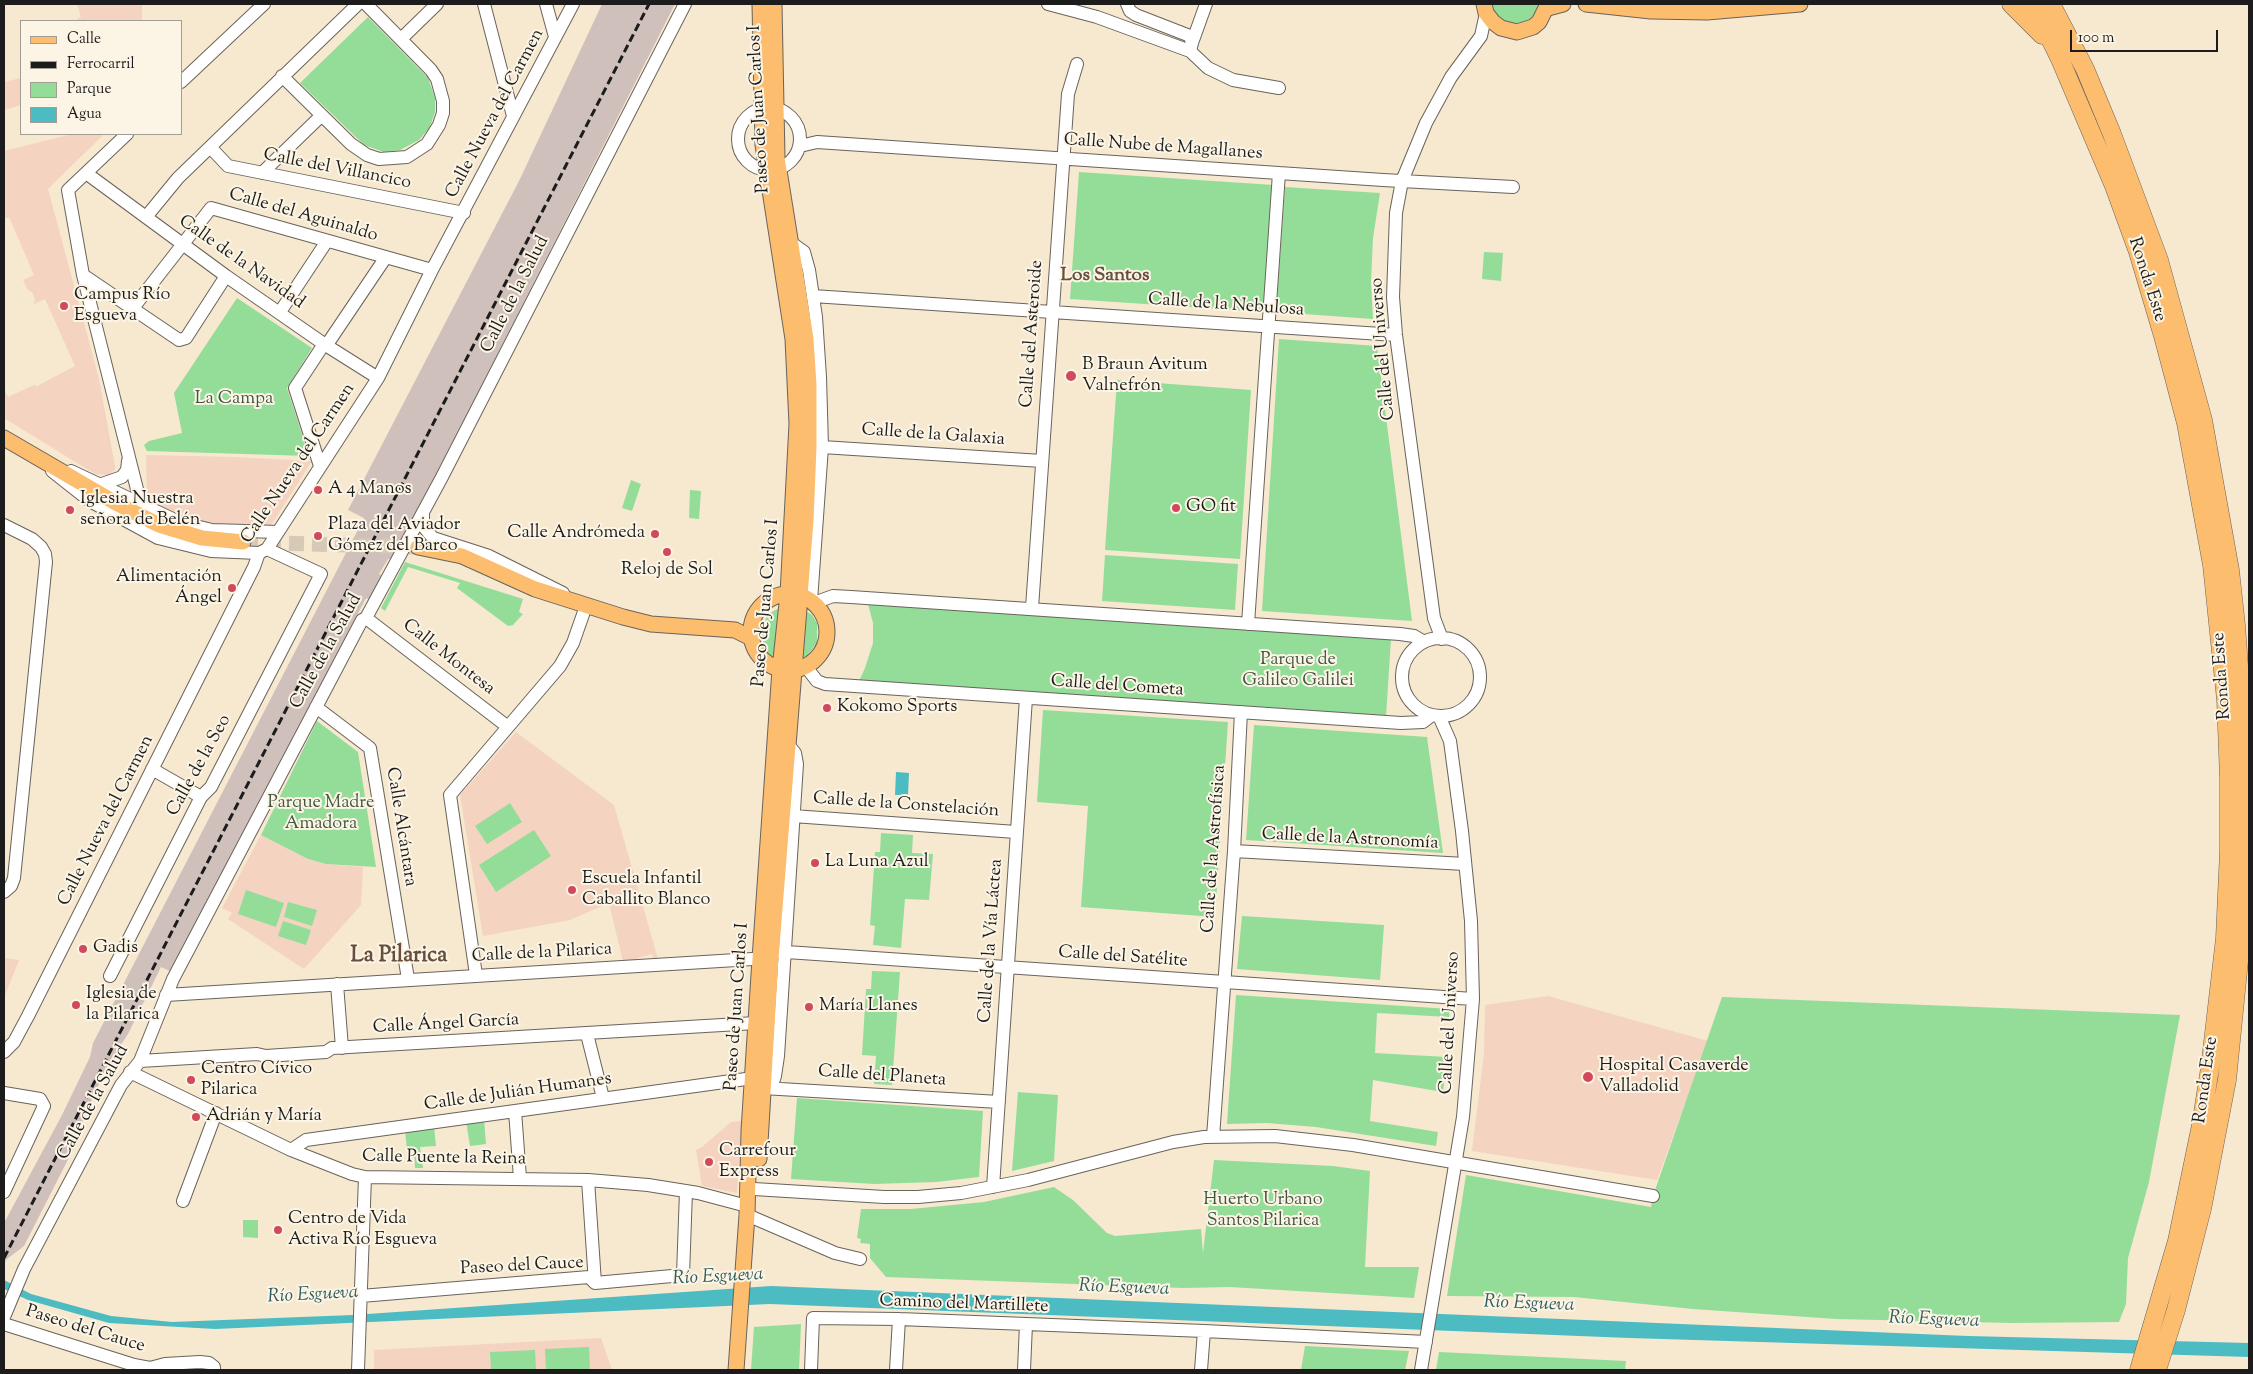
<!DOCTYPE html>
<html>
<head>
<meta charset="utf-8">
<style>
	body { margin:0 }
	#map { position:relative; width:2253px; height:1374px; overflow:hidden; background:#f7e8d0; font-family:"Sorts Mill Goudy",serif }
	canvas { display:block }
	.frame { position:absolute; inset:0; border:5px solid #1c1c1c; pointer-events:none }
	.legend { position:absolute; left:20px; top:20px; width:162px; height:115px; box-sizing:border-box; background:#fcf5e5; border:1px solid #a29e95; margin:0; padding:6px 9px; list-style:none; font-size:15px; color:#1c1c1c }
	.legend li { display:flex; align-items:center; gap:10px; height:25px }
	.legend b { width:25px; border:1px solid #a29e95 }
	.scale { position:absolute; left:2070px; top:30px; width:148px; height:22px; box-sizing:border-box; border:2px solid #1c1c1c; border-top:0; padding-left:6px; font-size:15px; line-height:18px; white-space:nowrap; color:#1c1c1c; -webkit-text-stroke:4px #fcf5e5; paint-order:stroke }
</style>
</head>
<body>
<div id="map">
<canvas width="2253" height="1374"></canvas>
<div class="frame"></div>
<ul class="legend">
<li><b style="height:6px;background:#fcbd6f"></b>Calle</li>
<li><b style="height:6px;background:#1c1c1c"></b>Ferrocarril</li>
<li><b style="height:14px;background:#93dd99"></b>Parque</li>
<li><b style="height:14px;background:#4cbbc2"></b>Agua</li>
</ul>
<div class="scale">100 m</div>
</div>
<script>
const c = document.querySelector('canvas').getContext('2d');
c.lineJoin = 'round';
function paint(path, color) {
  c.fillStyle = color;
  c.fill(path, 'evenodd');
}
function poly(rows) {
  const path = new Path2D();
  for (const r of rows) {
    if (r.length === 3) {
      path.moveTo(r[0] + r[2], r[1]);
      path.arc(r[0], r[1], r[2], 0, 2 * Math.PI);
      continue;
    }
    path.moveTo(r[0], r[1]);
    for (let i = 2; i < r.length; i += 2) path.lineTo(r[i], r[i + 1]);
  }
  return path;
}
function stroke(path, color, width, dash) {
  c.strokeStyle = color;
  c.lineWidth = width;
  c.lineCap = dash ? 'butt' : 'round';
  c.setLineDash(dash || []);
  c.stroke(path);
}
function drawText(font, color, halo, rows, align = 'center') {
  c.font = font + ' "Sorts Mill Goudy",serif';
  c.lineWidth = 4;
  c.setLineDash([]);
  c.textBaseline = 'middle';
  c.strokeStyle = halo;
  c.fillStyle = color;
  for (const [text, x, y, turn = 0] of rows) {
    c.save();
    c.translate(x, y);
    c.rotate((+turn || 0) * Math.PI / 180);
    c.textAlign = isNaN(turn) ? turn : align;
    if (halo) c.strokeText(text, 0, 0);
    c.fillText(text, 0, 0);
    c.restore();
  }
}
paint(poly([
	[77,4,142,4,142,21,78,21,77,19,81,17],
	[21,78,21,105,4,110,4,82],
	[72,134,104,134,48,189,99,379,115,466,115,470,108,475,95,474,4,418,4,389,8,397,34,385,37,386,75,366,45,299,34,304,35,299,32,292,28,290,23,280,34,275,9,217,4,219,4,151],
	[146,455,234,457,312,461,270,527,203,522,175,514,147,500],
	[516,732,614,805,658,959,653,959,652,954,635,959,634,961,623,962,609,903,570,920,483,936,460,795],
	[261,835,308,859,326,864,363,867,361,905,304,969,228,919,232,913,222,908],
	[4,958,19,960,4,998],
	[1548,996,1708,1041,1657,1180,1472,1151,1484,1053,1485,1005],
	[742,1121,737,1193,702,1186,696,1150,702,1147,731,1122],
	[601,1338,612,1370,374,1370,374,1350]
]), '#f4d3c1');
paint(poly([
	[602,4,675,4,394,559,388,559,379,574,384,577,372,601,366,598,172,972,161,967,128,1034,106,1068,77,1134,79,1138,24,1246,7,1259,4,1264,4,1223,62,1115,90,1057,93,1043,364,518,348,510,520,179]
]), '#d0c0bc');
paint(poly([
	[1490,4,1542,4,1537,15,1523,25,1506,24,1493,12],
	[368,17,428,78,435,98,435,112,430,127,419,140,400,150,384,152,364,145,300,83],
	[1079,172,1273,185,1265,312,1070,299],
	[1285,187,1380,193,1373,238,1371,281,1373,319,1276,312],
	[1484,252,1503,253,1501,281,1482,279],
	[237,298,312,348,287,388,309,456,147,451,144,445,149,441,182,433,174,393],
	[1279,339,1377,346,1412,621,1262,611],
	[1117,380,1251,390,1240,559,1105,550],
	[631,480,641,484,632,511,622,508],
	[690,490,701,491,699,519,689,518],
	[1105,555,1238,564,1235,610,1102,601],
	[405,562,523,599,519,612,523,614,513,625,508,626,457,588,460,583,408,567,385,611,381,608],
	[868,604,1391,639,1386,717,859,681,865,668,873,643,873,623],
	[781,607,775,659,768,654,764,647,761,629,768,614],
	[804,610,812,615,817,623,817,643,806,657,799,660],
	[1043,710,1228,722,1215,917,1081,907,1088,806,1037,802],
	[317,721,358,752,376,867,326,864,308,859,261,835],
	[1254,725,1427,737,1443,853,1246,840],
	[510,803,522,822,487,844,475,826],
	[534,830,551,856,496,892,479,865],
	[881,833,913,835,912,853,933,854,929,900,905,899,901,948,873,945,875,926,870,925,875,852,880,852],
	[246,890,284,903,276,927,238,914],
	[288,902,317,910,312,926,284,917],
	[1242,916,1384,925,1380,980,1237,969],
	[283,921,311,930,306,945,278,936],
	[872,971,900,972,892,1085,874,1084,876,1056,862,1055,866,989,871,989],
	[1236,995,1450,1009,1449,1017,1377,1013,1375,1053,1447,1057,1443,1092,1373,1080,1370,1121,1438,1132,1436,1146,1316,1127,1267,1123,1227,1124],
	[1722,997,2180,1015,2149,1182,2128,1258,2126,1304,2119,1322,2012,1323,1836,1319,1693,1309,1574,1297,1447,1296,1466,1175,1651,1207,1653,1196],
	[1018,1092,1058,1095,1054,1161,1012,1171],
	[797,1098,983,1111,979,1177,936,1182,874,1184,791,1179],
	[484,1119,486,1144,470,1146,466,1121],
	[434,1126,436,1146,420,1147,423,1168,415,1168,414,1150,407,1150,405,1129],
	[1214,1160,1333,1166,1370,1171,1365,1267,1419,1267,1414,1298,1230,1287,1183,1288,886,1277,870,1258,870,1244,860,1243,861,1239,857,1238,861,1209,911,1209,984,1202,1054,1187,1073,1200,1107,1233,1115,1236,1201,1229,1203,1253],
	[243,1220,258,1220,258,1238,243,1237],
	[801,1324,799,1370,751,1370,754,1327],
	[1305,1346,1409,1351,1405,1370,1301,1370],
	[589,1347,590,1370,546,1370,545,1349],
	[535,1350,536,1370,491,1370,490,1352],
	[1439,1352,1626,1361,1625,1370,1436,1370]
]), '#93dd99');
paint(poly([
	[896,772,909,773,908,795,895,795],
	[4,1280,31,1294,111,1316,172,1322,353,1315,771,1286,1968,1336,2249,1343,2249,1357,1630,1338,770,1304,215,1329,109,1323,28,1300,4,1289]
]), '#4cbbc2');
stroke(poly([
	[243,542,416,547]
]), '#d6c9b5', 15, [15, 8]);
const minor = poly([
	[484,4,513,116],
	[546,4,555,37],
	[1048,4,1097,17,1190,51,1208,68,1233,80,1279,88],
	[1127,4,1130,11,1136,15,1190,36,1192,43,1190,51],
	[401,39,437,4],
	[1192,43,1206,4],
	[282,76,351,144,367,155,379,159,407,157,427,144,439,125,443,113,443,101,437,79,431,70,366,4],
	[181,82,264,4],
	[769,139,31],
	[127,134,68,190,83,275,141,505],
	[800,146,817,142,1383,180,1513,187],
	[210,147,228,166,464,213],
	[86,173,226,276,324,344,378,378],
	[262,173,321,116],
	[146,217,178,178,358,4],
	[790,242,804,252,809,270,816,317,820,377,822,447,811,601],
	[83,275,179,340,186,338,226,276],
	[813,296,1396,335],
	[133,308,211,208,432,270],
	[280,312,327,241],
	[326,346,386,257],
	[822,447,1042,461],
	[320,466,295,388,324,344],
	[52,471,90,501,158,538,211,551,259,553,267,549,378,378,432,270,573,4],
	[71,471,179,522,212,530,278,532],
	[102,484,122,477,127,470,128,461],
	[423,512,423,526,433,538,489,556,563,593],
	[4,525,32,539,41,547,45,554,46,562,14,878,11,886,4,892],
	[814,603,833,596,851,597,1400,634,1414,636,1424,642],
	[1032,608,1068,94,1077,64],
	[366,618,508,727],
	[1248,624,1279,173],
	[1441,677,39],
	[1442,639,1434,618,1396,335,1393,297,1396,213,1402,181,1426,123,1451,77,1481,36,1486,13],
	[806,667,817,681,825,684,1401,723,1423,722,1432,715],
	[316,707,370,748,408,979],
	[152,769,201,797],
	[793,816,1016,832],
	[1234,851,1465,864],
	[772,951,1473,999],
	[476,975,450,795,560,666,573,643,586,606],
	[110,976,201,797,211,787,321,574,267,549],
	[337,984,342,1048],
	[166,995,769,958],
	[587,1034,603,1098],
	[4,1052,14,1042,28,1016,254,567,259,553],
	[140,1061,257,1054,266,1056,326,1052,332,1048,756,1023],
	[130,1072,291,1150,352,1174,365,1177,588,1180,648,1185,698,1193,747,1206],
	[763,1088,773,1082,775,1076,778,1056,797,764,795,753,787,743],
	[763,1088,999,1102],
	[4,1093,40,1099,44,1106,4,1192],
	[515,1111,520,1178],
	[1213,1137,1234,851,1241,712],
	[291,1150,306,1140,753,1078],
	[588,1180,595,1283],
	[993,1187,1026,698],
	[754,1189,884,1197,918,1197,961,1193,1028,1180,1173,1142,1204,1137,1275,1136,1353,1145,1653,1196],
	[183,1201,216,1113],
	[747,1215,835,1253,860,1259],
	[361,1296,589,1277,595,1283,683,1275,686,1191],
	[4,1317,24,1269,121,1085,140,1061,173,979,362,620,366,618,442,477,685,4],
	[4,1324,134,1365,150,1368,165,1364,200,1362,209,1363,214,1367,214,1370],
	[1204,1331,1426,1342],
	[358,1370,365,1177],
	[811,1370,813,1318,899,1319,1204,1331,1201,1370],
	[896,1370,899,1319],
	[1024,1370,1026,1324],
	[1421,1370,1463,1117,1473,999,1471,921,1462,831,1450,741,1439,716]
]);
const major = poly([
	[1484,4,1486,13,1493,22,1501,28,1517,32,1533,27,1539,22,1548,4],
	[1586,4,1651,11,1707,12,1800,4],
	[1548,8,1563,4],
	[4,438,114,502,159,525,202,538,243,542],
	[418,547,462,556,535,589,623,617,651,624,735,630,751,638],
	[789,632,38],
	[759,1159,771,958,806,521,809,447,809,385,806,339,777,158,774,4],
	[736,1370,747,1215,749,1131,760,959,780,669,788,594,797,424,793,339,763,145,760,4]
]);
const highway = poly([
	[2011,4,2042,35],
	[2033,4,2060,59,2114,186,2138,252,2163,336,2186,423,2212,565,2226,700,2229,779,2229,850,2225,938,2210,1068,2201,1125,2177,1241,2139,1370],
	[2051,4,2085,69,2112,134,2159,260,2203,420,2230,570,2236,625,2245,749,2245,873,2241,941,2227,1080,2202,1209,2176,1310,2157,1370]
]);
stroke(minor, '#69635b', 14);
stroke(major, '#69635b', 17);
stroke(highway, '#69635b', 19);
stroke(minor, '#fff', 12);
stroke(major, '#fcbd6f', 15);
stroke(highway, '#fcbd6f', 18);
stroke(poly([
	[4,1258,649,4]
]), '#1c1c1c', 3, [8, 4]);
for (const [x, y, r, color] of [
	[64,306,5,"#d1495b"],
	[1071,376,6,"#d1495b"],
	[318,490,5,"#d1495b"],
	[1176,508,5,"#d1495b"],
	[70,510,5,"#d1495b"],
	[655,534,5,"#d1495b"],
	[318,536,5,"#d1495b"],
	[667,552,5,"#d1495b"],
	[232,588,5,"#d1495b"],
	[827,708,5,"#d1495b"],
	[815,863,5,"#d1495b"],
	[572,890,5,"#d1495b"],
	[83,949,5,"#d1495b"],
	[76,1005,5,"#d1495b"],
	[809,1007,5,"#d1495b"],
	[1588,1077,6,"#d1495b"],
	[191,1080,5,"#d1495b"],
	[196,1117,5,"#d1495b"],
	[709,1162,5,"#d1495b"],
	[278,1230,5,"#d1495b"]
]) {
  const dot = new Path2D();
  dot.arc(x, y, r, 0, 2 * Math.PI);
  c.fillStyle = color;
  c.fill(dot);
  stroke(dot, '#fcf5e5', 2);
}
drawText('18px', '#1c1c1c', '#fcf5e5', [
	["Paseo de Juan Carlos I",760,109,-93],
	["Calle Nueva del Carmen",496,114,-62],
	["Calle Nube de Magallanes",1163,148,4],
	["Calle del Villancico",337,170,11],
	["Calle del Aguinaldo",303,216,16],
	["Calle de la Navidad",241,263,35],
	["Ronda Este",2146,280,72],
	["Calle de la Salud",516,295,-63],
	["Calle de la Nebulosa",1226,306,4],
	["Calle del Asteroide",1033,334,-86],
	["Calle del Universo",1384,349,-95],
	["Calle de la Galaxia",933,436,4],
	["Calle Nueva del Carmen",299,464,-56],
	["Paseo de Juan Carlos I",767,603,-85],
	["Calle de la Salud",327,652,-61],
	["Calle Montesa",448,658,38],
	["Ronda Este",2223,676,-94],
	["Calle del Cometa",1117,687,4],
	["Calle de la Seo",200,766,-61],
	["Calle de la Constelación",906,806,4],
	["Calle Nueva del Carmen",107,821,-63],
	["Calle Alcántara",400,827,81],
	["Calle de la Astronomía",1350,840,3],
	["Calle de la Astrofísica",1215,849,-86],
	["Calle de la Vía Láctea",992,941,-86],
	["Calle de la Pilarica",542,954,-3],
	["Calle del Satélite",1123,958,4],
	["Paseo de Juan Carlos I",738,1007,-86],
	["Calle del Universo",1451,1023,-87],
	["Calle Ángel García",446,1025,-3],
	["Calle del Planeta",882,1077,4],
	["Ronda Este",2207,1080,-82],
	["Calle de Julián Humanes",518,1093,-8],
	["Calle de la Salud",94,1103,-61],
	["Calle Puente la Reina",444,1159,1],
	["Paseo del Cauce",522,1267,-3],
	["Camino del Martillete",964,1305,2],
	["Paseo del Cauce",85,1330,17]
]);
drawText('18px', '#1c1c1c', '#fcf5e5', [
	["Campus Río",74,296],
	["Esgueva",74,317],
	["B Braun Avitum",1082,366],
	["Valnefrón",1082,387],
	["A 4 Manos",328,490],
	["Iglesia Nuestra",80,500],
	["señora de Belén",80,521],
	["GO fit",1186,508],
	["Plaza del Aviador",328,526],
	["Gómez del Barco",328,547],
	["Calle Andrómeda",645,534,"right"],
	["Reloj de Sol",667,571,"center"],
	["Alimentación",222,578,"right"],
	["Ángel",222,599,"right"],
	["Kokomo Sports",837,708],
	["La Luna Azul",825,863],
	["Escuela Infantil",582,880],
	["Caballito Blanco",582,901],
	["Gadis",93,949],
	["Iglesia de",86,995],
	["la Pilarica",86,1016],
	["María Llanes",819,1007],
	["Hospital Casaverde",1599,1067],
	["Valladolid",1599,1088],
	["Centro Cívico",201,1070],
	["Pilarica",201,1091],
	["Adrián y María",206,1117],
	["Carrefour",719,1152],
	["Express",719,1173],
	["Centro de Vida",288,1220],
	["Activa Río Esgueva",288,1241]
], 'left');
drawText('18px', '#405642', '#fcf5e5', [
	["La Campa",234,400],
	["Parque de",1298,661],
	["Galileo Galilei",1298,682],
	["Parque Madre",321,804],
	["Amadora",321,825],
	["Huerto Urbano",1263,1201],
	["Santos Pilarica",1263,1222]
]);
drawText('bold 19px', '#664f3d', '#fcf5e5', [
	["Los Santos",1105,277]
]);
drawText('italic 19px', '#2f5c5e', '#fcf5e5', [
	["Río Esgueva",718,1278,-3],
	["Río Esgueva",1124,1289,2],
	["Río Esgueva",313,1296,-3],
	["Río Esgueva",1529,1305,2],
	["Río Esgueva",1934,1321,2]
]);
drawText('bold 22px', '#664f3d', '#fcf5e5', [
	["La Pilarica",399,957]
]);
</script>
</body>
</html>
